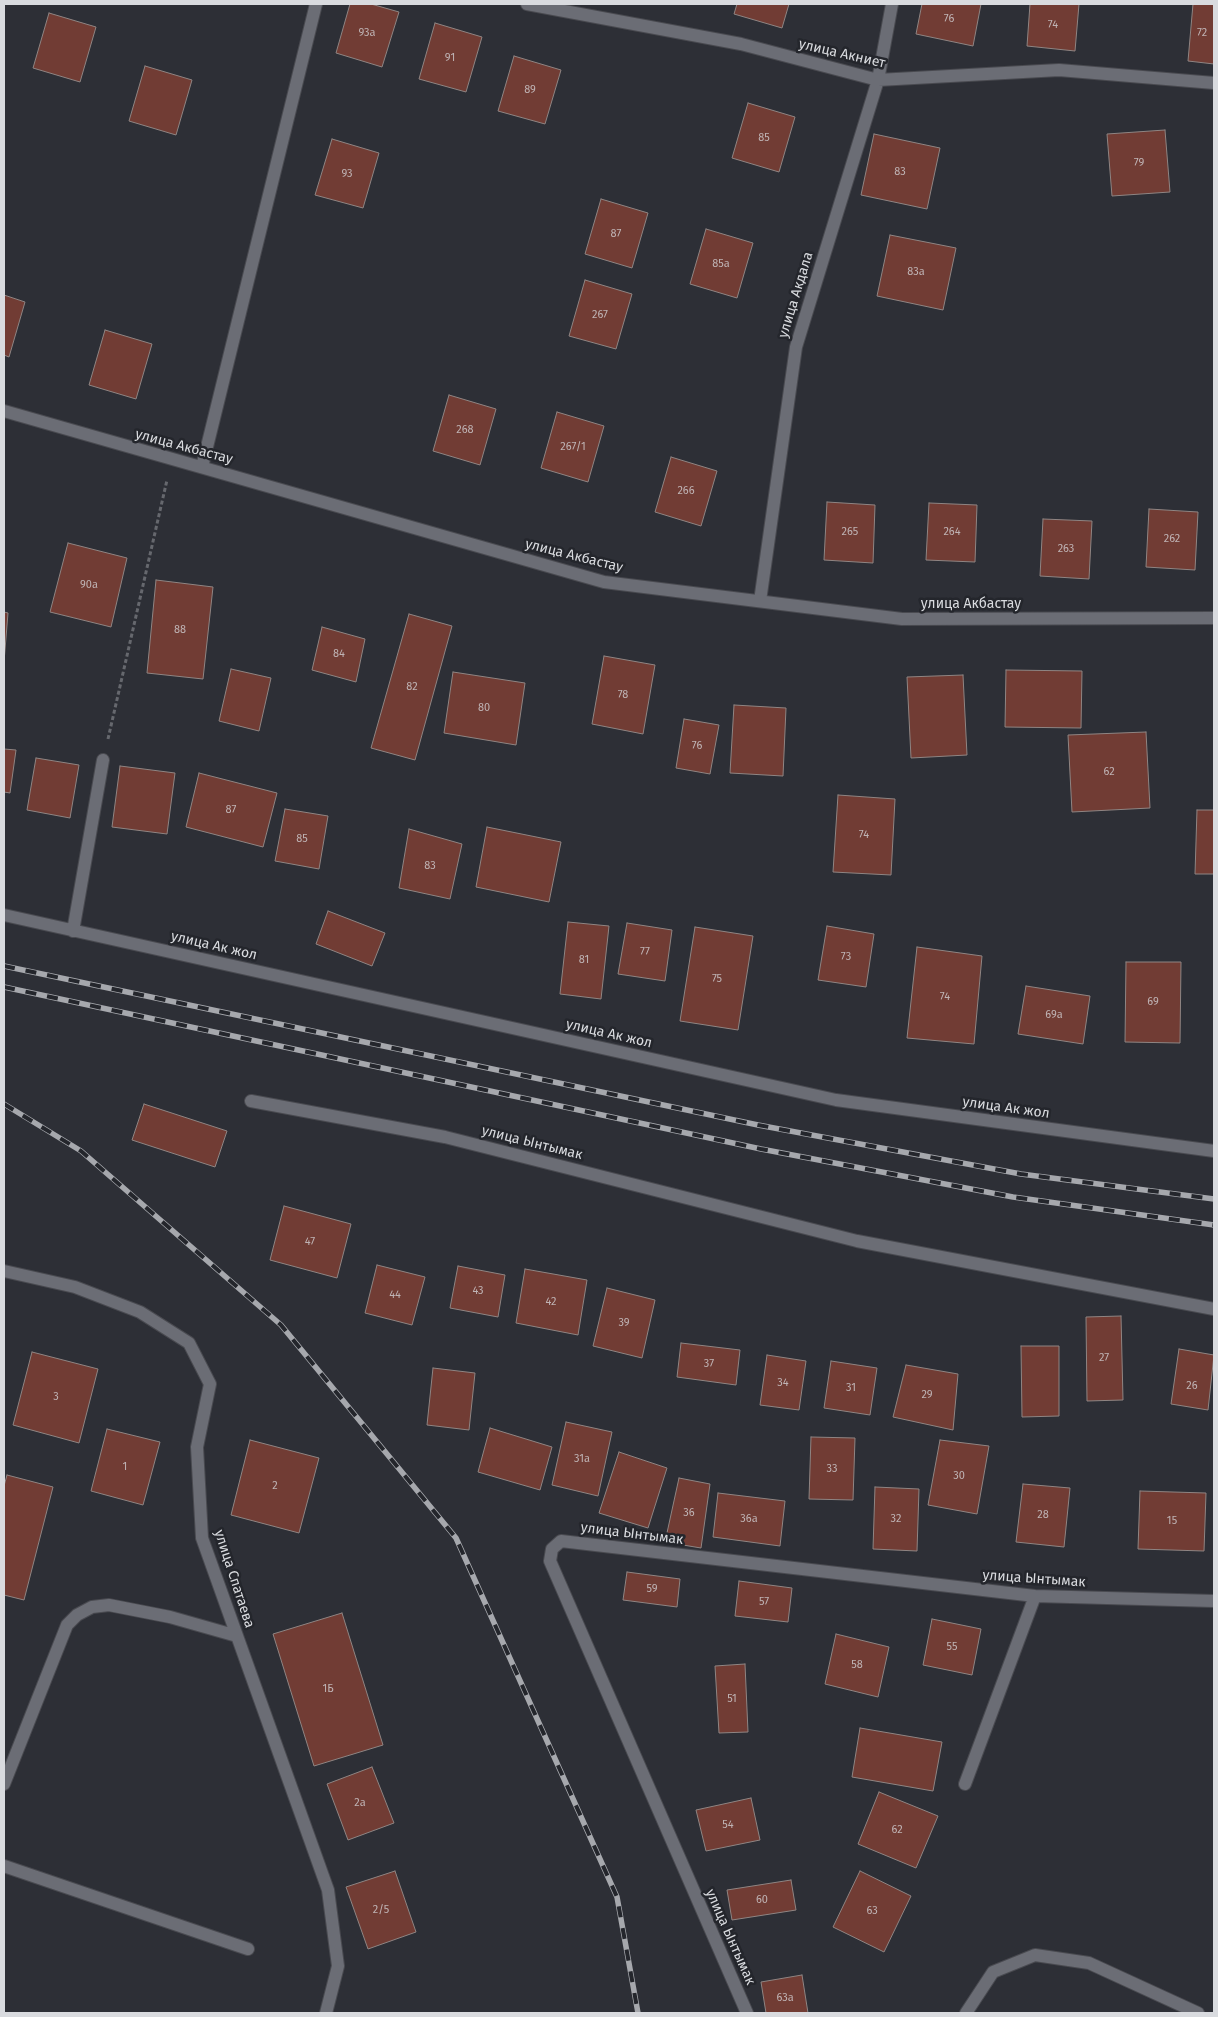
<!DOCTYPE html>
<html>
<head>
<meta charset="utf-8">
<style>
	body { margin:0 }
	#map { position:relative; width:1218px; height:2017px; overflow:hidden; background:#2d2f36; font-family:"Fira Sans",sans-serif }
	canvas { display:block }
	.frame { position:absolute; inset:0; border:5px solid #d9dbdf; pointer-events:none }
</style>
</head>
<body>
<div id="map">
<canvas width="1218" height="2017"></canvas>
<div class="frame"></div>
</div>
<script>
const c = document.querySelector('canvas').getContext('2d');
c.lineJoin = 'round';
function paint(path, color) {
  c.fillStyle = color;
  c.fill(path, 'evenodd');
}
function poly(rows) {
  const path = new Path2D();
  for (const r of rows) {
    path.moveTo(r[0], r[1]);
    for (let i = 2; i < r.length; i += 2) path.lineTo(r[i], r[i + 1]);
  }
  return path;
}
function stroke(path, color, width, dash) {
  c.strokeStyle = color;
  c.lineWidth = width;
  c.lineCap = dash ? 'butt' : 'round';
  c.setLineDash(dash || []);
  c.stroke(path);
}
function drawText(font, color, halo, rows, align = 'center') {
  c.font = font + ' "Fira Sans",sans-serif';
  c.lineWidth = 5;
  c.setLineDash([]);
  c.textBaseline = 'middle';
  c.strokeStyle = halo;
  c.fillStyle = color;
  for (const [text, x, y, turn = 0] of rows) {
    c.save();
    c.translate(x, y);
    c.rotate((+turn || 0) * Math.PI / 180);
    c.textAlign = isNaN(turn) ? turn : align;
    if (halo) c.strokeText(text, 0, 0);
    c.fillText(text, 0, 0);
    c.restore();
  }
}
const building = poly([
	[350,4,371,4,399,12,382,67,336,53,350,4],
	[737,4,789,4,782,28,734,14,737,4],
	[922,4,981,4,973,46,916,34,922,4],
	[1030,4,1079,4,1075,51,1027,46,1030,4],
	[1193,4,1214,4,1214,64,1188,61,1193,4],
	[49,13,96,27,80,82,33,68,49,13],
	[435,23,482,37,466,92,419,79,435,23],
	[514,56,561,70,545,124,498,111,514,56],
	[145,66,192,80,176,135,129,121,145,66],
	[748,103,795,117,779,172,732,158,748,103],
	[1165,130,1170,192,1112,196,1107,134,1165,130],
	[874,134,940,148,927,209,861,195,874,134],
	[332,139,379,153,363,208,315,195,332,139],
	[601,199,648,213,632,268,585,254,601,199],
	[706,229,753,243,737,298,690,284,706,229],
	[890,235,956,248,943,310,877,296,890,235],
	[585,280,632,294,616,349,569,336,585,280],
	[4,295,25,302,9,357,4,355,4,295],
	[105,330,152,344,136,399,89,385,105,330],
	[449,395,496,409,480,465,433,451,449,395],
	[557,412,604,426,588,482,541,468,557,412],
	[671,457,717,471,701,526,655,512,671,457],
	[827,502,875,505,873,563,824,560,827,502],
	[929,503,977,505,975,562,926,560,929,503],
	[1149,509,1198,512,1195,570,1146,567,1149,509],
	[1043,519,1092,521,1089,579,1040,576,1043,519],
	[68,543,127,558,111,627,50,612,68,543],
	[156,580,213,587,203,679,147,673,156,580],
	[4,612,8,613,4,662,4,612],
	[409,614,452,626,415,760,371,748,409,614],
	[322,627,365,639,356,682,312,670,322,627],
	[604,656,655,665,643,734,592,724,604,656],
	[231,669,271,678,259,731,219,721,231,669],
	[1006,670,1082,671,1081,728,1005,727,1006,670],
	[453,672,525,683,516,745,444,733,453,672],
	[963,675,967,755,911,758,907,677,963,675],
	[734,705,786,708,783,776,730,773,734,705],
	[684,719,719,725,710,774,676,768,684,719],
	[1146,732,1150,808,1072,812,1068,735,1146,732],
	[4,749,16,750,10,793,4,792,4,749],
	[36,758,79,765,70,818,27,810,36,758],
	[120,766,175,773,167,834,112,827,120,766],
	[199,773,277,793,263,847,186,827,199,773],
	[838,795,895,799,891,875,833,872,838,795],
	[285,809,328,816,319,869,275,861,285,809],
	[1197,810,1214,810,1214,874,1195,874,1197,810],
	[487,827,561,842,549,902,476,887,487,827],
	[409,829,462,844,450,899,399,888,409,829],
	[328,911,385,933,372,966,316,944,328,911],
	[568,922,609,926,601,999,560,994,568,922],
	[627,923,672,930,665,981,618,974,627,923],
	[827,926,874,934,866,987,818,980,827,926],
	[695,927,753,936,738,1030,680,1021,695,927],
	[917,947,982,956,974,1044,907,1038,917,947],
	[1126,962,1181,962,1180,1043,1125,1042,1126,962],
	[1026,986,1090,996,1083,1044,1018,1034,1026,986],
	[144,1104,227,1131,215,1167,132,1140,144,1104],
	[284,1206,351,1224,337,1278,270,1260,284,1206],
	[377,1265,425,1277,412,1325,365,1313,377,1265],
	[458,1266,505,1275,498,1317,450,1308,458,1266],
	[525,1269,587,1280,578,1335,516,1323,525,1269],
	[607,1288,655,1300,642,1358,593,1346,607,1288],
	[1121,1316,1123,1400,1087,1401,1086,1317,1121,1316],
	[681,1343,740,1350,736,1385,677,1377,681,1343],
	[1021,1346,1059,1346,1059,1416,1022,1417,1021,1346],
	[1179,1349,1214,1355,1208,1410,1171,1404,1179,1349],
	[32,1352,98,1369,79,1443,13,1425,32,1352],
	[767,1355,806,1361,799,1410,760,1405,767,1355],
	[831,1361,877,1368,870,1415,824,1408,831,1361],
	[906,1365,958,1374,953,1430,893,1417,906,1365],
	[433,1368,475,1373,469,1430,427,1425,433,1368],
	[566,1422,612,1432,598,1496,552,1485,566,1422],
	[490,1428,552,1447,540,1490,478,1472,490,1428],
	[107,1429,160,1442,143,1505,91,1491,107,1429],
	[811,1437,855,1438,853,1500,809,1499,811,1437],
	[250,1440,319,1458,299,1533,231,1515,250,1440],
	[940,1440,989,1446,977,1514,928,1505,940,1440],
	[619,1452,667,1468,648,1528,599,1513,619,1452],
	[7,1475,53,1487,24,1600,4,1595,4,1486,7,1475],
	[679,1478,710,1484,701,1548,665,1542,679,1478],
	[1023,1484,1070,1488,1064,1547,1016,1542,1023,1484],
	[875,1487,919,1489,917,1551,873,1549,875,1487],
	[1140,1491,1206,1493,1204,1551,1138,1549,1140,1491],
	[718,1493,785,1501,780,1546,713,1537,718,1493],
	[627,1572,680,1579,677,1607,623,1600,627,1572],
	[739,1581,792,1588,788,1622,735,1616,739,1581],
	[342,1613,383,1745,314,1766,273,1634,342,1613],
	[932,1619,981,1629,972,1675,923,1665,932,1619],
	[836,1634,889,1647,878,1697,825,1684,836,1634],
	[745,1664,748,1732,719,1733,715,1666,745,1664],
	[860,1728,942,1742,933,1791,852,1777,860,1728],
	[372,1767,394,1823,348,1840,327,1784,372,1767],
	[879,1792,938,1816,916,1868,858,1844,879,1792],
	[751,1798,760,1840,706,1851,696,1810,751,1798],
	[395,1871,416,1932,368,1949,346,1887,395,1871],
	[860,1871,911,1896,884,1952,833,1927,860,1871],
	[791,1880,796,1910,732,1920,727,1890,791,1880],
	[802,1975,808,2013,766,2013,761,1982,802,1975]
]);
paint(building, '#713c34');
stroke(building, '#8f8583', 1);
const minor = poly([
	[527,4,741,44,878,80,1059,70,1214,83],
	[4,411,604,582,902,619,1214,618],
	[202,467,316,4],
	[760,601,796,347,878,80,892,4],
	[4,915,836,1100,1214,1151],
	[73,931,103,760],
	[251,1101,445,1137,857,1241,1214,1309],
	[4,1271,75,1287,140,1312,189,1343,210,1384,197,1447,202,1538,328,1890,338,1966,326,2013],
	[4,1784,67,1625,77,1615,92,1607,109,1605,170,1617,237,1636],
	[965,1784,1035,1596],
	[4,1866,248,1949],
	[747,2013,550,1561,552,1549,561,1541,1035,1596,1214,1601],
	[966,2013,993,1972,1035,1955,1089,1963,1198,2013]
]);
stroke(minor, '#494a50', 14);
stroke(poly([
	[108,739,167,480]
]), '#66686e', 3, [4, 2.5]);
stroke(minor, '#6b6d75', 12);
const rail = poly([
	[4,966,758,1125,1021,1174,1214,1199],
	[4,987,761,1149,1013,1197,1214,1225],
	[4,1104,81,1151,281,1325,456,1538,617,1897,638,2013]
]);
stroke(rail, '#a6a8ad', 5.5);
stroke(rail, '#24262c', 4, [11]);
drawText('11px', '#bfb3b4', null, [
	["76",949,19],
	["74",1053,25],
	["93а",367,33],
	["72",1202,33],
	["91",450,58],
	["89",530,90],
	["85",764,138],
	["79",1139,163],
	["83",900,172],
	["93",347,174],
	["87",616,234],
	["85а",721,264],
	["83а",916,272],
	["267",600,315],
	["268",465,430],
	["267/1",573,447],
	["266",686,491],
	["265",850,532],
	["264",952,532],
	["262",1172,539],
	["263",1066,549],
	["90а",89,585],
	["88",180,630],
	["84",339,654],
	["82",412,687],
	["78",623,695],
	["80",484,708],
	["76",697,746],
	["62",1109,772],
	["87",231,810],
	["74",864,835],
	["85",302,839],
	["83",430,866],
	["77",645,952],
	["73",846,957],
	["81",584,960],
	["75",717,979],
	["74",945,997],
	["69",1153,1002],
	["69а",1054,1015],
	["47",310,1242],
	["43",478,1291],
	["44",395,1295],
	["42",551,1302],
	["39",624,1323],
	["27",1104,1358],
	["37",709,1364],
	["34",783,1383],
	["26",1192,1386],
	["31",851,1388],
	["29",927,1395],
	["3",56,1397],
	["31а",582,1459],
	["1",125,1467],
	["33",832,1469],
	["30",959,1476],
	["2",275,1486],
	["36",689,1513],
	["28",1043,1515],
	["36а",749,1519],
	["32",896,1519],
	["15",1172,1521],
	["59",652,1589],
	["57",764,1602],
	["55",952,1647],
	["58",857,1665],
	["1Б",328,1689],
	["51",732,1699],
	["2а",360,1803],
	["54",728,1825],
	["62",897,1830],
	["60",762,1900],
	["2/5",381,1910],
	["63",872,1911],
	["63а",785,1998]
]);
drawText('14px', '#d9dbdf', '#24262c', [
	["улица Акниет",842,54,13],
	["улица Акдала",796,295,-73],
	["улица Акбастау",184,447,15],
	["улица Акбастау",574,556,14],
	["улица Акбастау",971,604],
	["улица Ак жол",214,946,13],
	["улица Ак жол",609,1034,13],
	["улица Ак жол",1006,1108,8],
	["улица Ынтымак",532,1143,14],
	["улица Ынтымак",632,1534,7],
	["улица Спатаева",234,1579,72],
	["улица Ынтымак",1034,1579,4],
	["улица Ынтымак",730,1937,66]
]);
</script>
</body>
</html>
